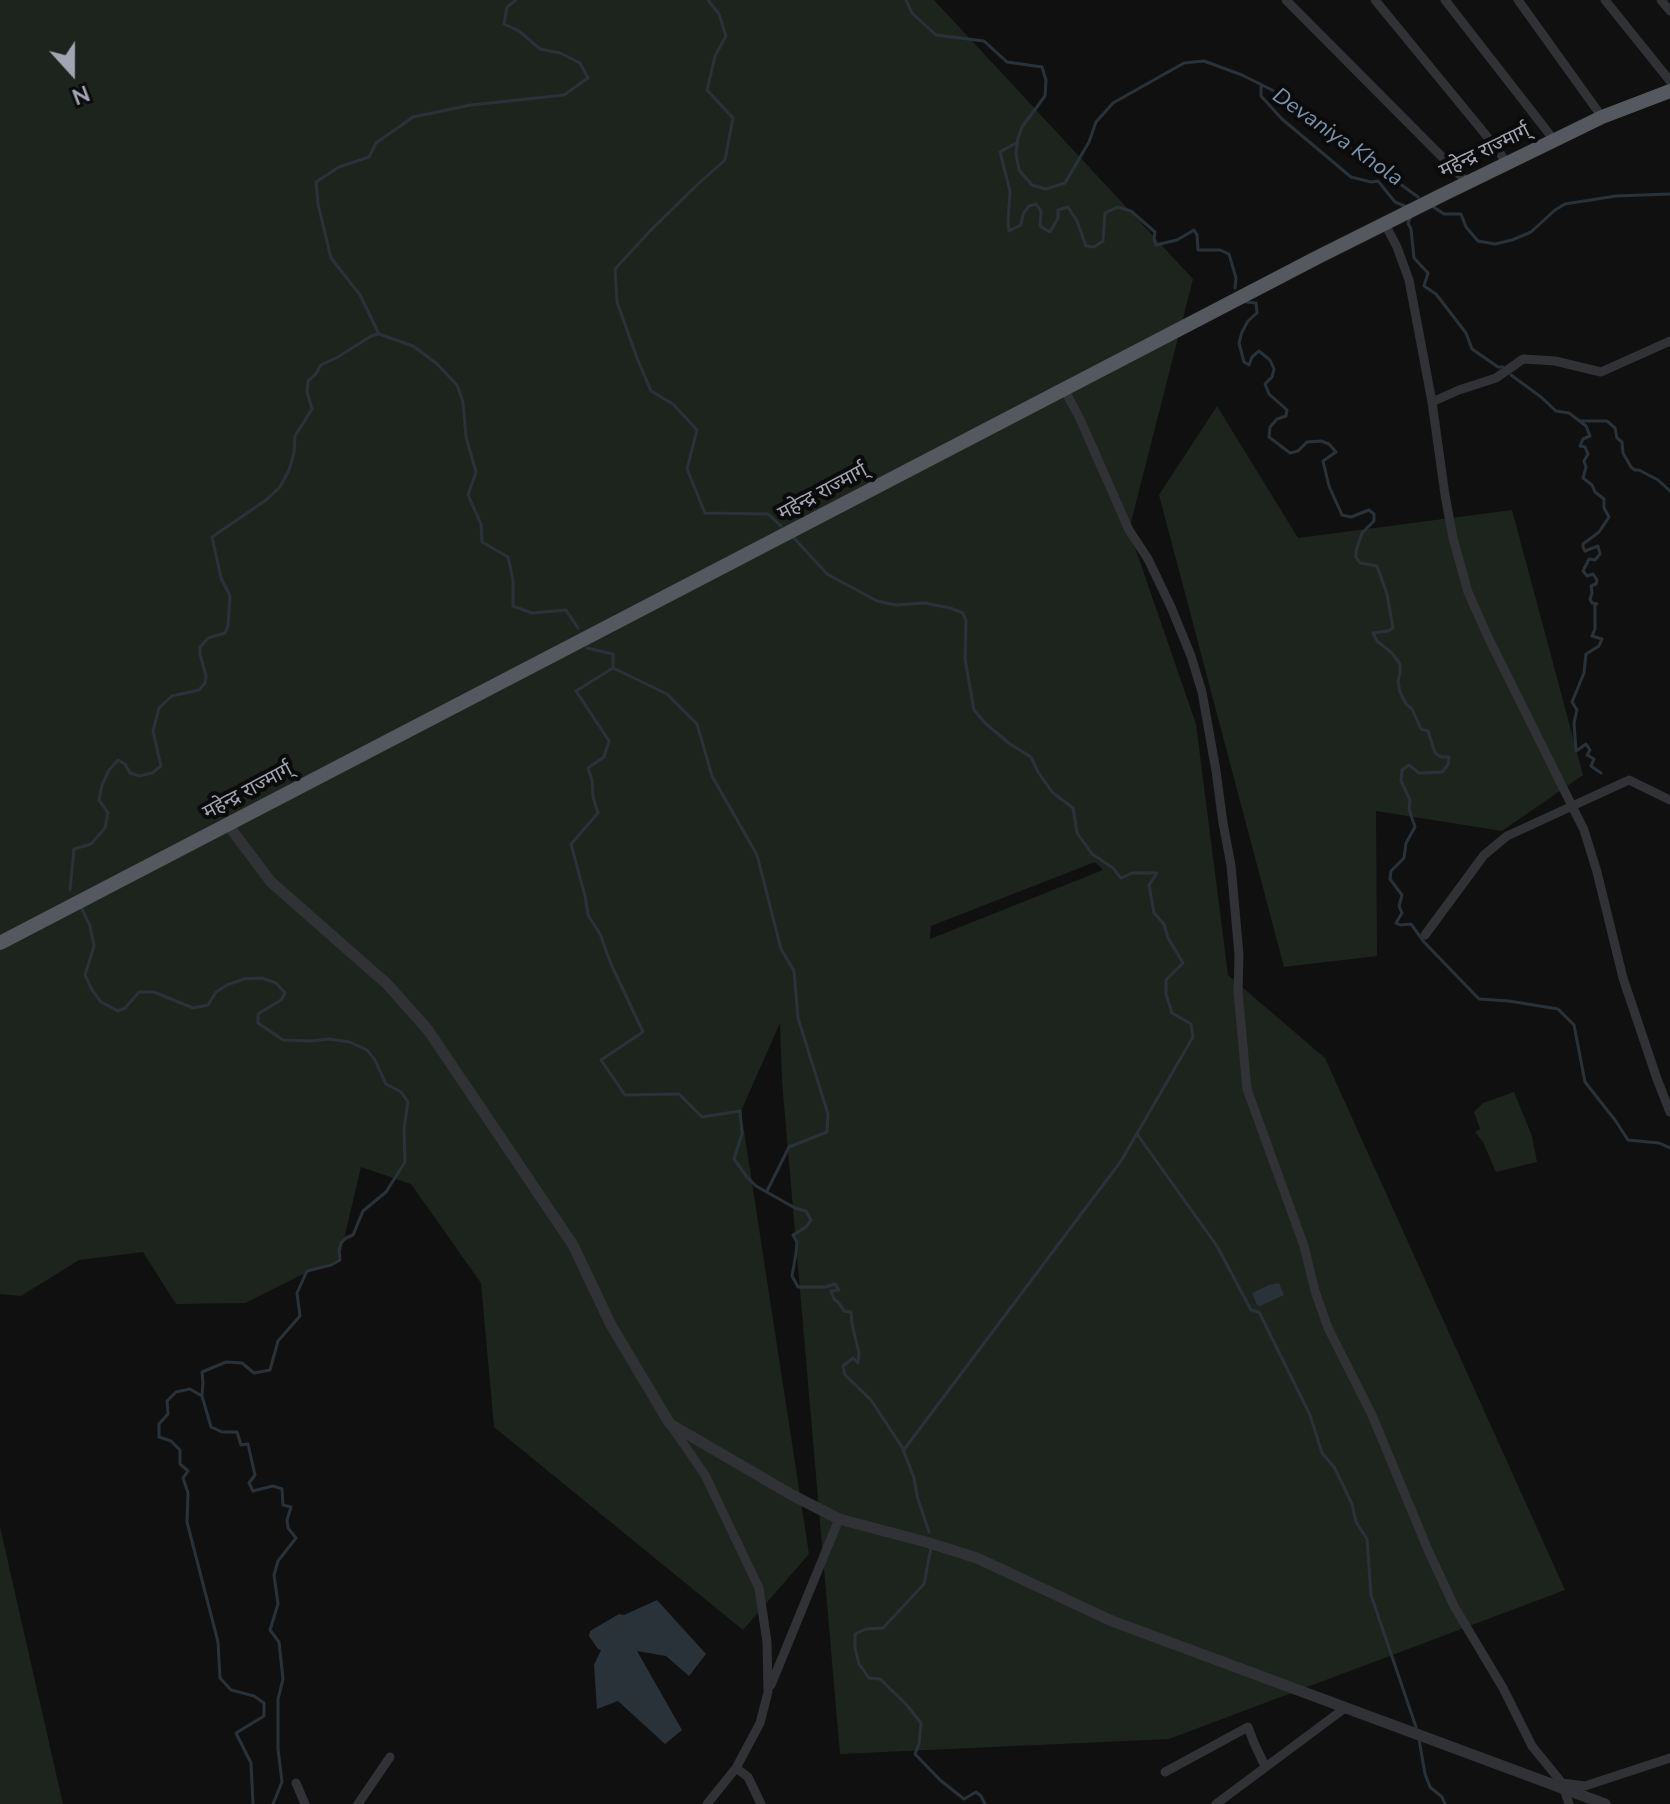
<!DOCTYPE html>
<html>
<head>
<meta charset="utf-8">
<style>
	body { margin:0 }
	#map { position:relative; width:1670px; height:1804px; overflow:hidden; background:#101011; font-family:"Nunito Sans",sans-serif }
	canvas { display:block }
	.north { position:absolute; left:32px; top:32px; width:80px; height:80px; -webkit-text-stroke:6px #0b0b0c; paint-order:stroke; rotate:159deg; font-size:22px; font-weight:700; line-height:32px; text-align:center; color:#a2a6b2 }
	.north::after { content:''; display:block; margin:auto; width:28px; height:36px; background:#a2a6b2; clip-path:polygon(50% 0,100% 100%,50% 72%,0 100%) }
</style>
</head>
<body>
<div id="map">
<canvas width="1670" height="1804"></canvas>
<div class="north">N</div>
</div>
<script>
const c = document.querySelector('canvas').getContext('2d');
c.lineJoin = 'round';
function paint(path, color) {
  c.fillStyle = color;
  c.fill(path, 'evenodd');
}
function poly(rows) {
  const path = new Path2D();
  for (const r of rows) {
    path.moveTo(r[0], r[1]);
    for (let i = 2; i < r.length; i += 2) path.lineTo(r[i], r[i + 1]);
  }
  return path;
}
function stroke(path, color, width, dash) {
  c.strokeStyle = color;
  c.lineWidth = width;
  c.lineCap = dash ? 'butt' : 'round';
  c.setLineDash(dash || []);
  c.stroke(path);
}
function drawText(font, color, halo, rows, align = 'center') {
  c.font = font + ' "Nunito Sans","Noto Sans Devanagari",sans-serif';
  c.lineWidth = 8;
  c.setLineDash([]);
  c.textBaseline = 'middle';
  c.strokeStyle = halo;
  c.fillStyle = color;
  for (const [text, x, y, turn = 0] of rows) {
    c.save();
    c.translate(x, y);
    c.rotate((+turn || 0) * Math.PI / 180);
    c.textAlign = isNaN(turn) ? turn : align;
    if (halo) c.strokeText(text, 0, 0);
    c.fillText(text, 0, 0);
    c.restore();
  }
}
paint(poly([
	[0,0,934,0,1193,279,1129,530,1196,724,1228,975,1325,1058,1565,1590,1169,1739,840,1754,782,1081,780,1023,741,1111,809,1554,743,1630,494,1427,481,1283,411,1184,361,1167,339,1260,297,1277,245,1303,176,1304,143,1252,79,1260,21,1296,0,1294],
	[1095,862,1103,870,930,939,931,926],
	[1217,406,1298,538,1512,510,1583,775,1502,831,1376,811,1377,956,1284,967,1159,495],
	[1514,1092,1532,1136,1537,1162,1496,1172,1483,1142,1475,1132,1480,1129,1474,1112,1483,1103],
	[0,1527,63,1804,0,1804]
]), '#1d241e');
paint(poly([
	[1279,1283,1284,1295,1260,1306,1257,1305,1252,1293,1269,1285],
	[657,1600,706,1654,689,1676,666,1656,637,1651,682,1730,665,1744,618,1701,597,1709,594,1665,601,1650,598,1649,589,1636,590,1631,619,1614,624,1615]
]), '#2a3239');
stroke(poly([
	[516,0,507,7,504,24,519,31,540,49,560,53,580,63,588,78,564,95,471,105,413,117,376,143,369,157,339,167,316,182,318,204,331,258,360,295,379,334,413,346,436,363,457,385,463,402,466,437,476,472,468,495,481,524,482,542,508,557,513,580,513,606,532,613,566,610,578,628],
	[708,0,719,14,726,36,715,56,707,90,733,118,725,160,698,184,651,230,615,269,617,302,637,358,651,391,673,404,697,430,687,469,705,513,768,514,781,526],
	[906,0,912,13,936,35,984,41,1007,62,1042,67,1046,80,1045,96,1022,127,1018,138,1016,154,1019,170,1032,185,1046,189,1065,183,1089,142,1096,122,1113,103,1184,63,1204,61,1242,75,1272,90,1418,197],
	[1261,86,1261,96,1282,119,1351,177,1371,182,1378,181,1395,202,1407,207],
	[1016,143,1000,152,1010,191,1008,223,1009,231,1021,225,1023,214,1029,206,1036,204,1041,211,1040,226,1050,232,1058,218,1058,210,1068,207,1077,221,1086,246,1094,247,1103,241,1105,213,1118,207,1131,211,1155,232,1154,239,1156,245,1177,240,1194,230,1197,235,1198,250,1220,250,1229,254,1236,278,1235,288],
	[1432,206,1444,214,1461,214,1466,227,1478,241,1495,244,1512,240,1531,232,1555,210,1565,204,1616,196,1670,194],
	[1411,216,1408,223,1411,229,1414,258,1428,273,1424,286,1436,294,1466,333,1472,349,1498,367,1503,367],
	[1246,302,1256,303,1257,313,1248,321,1242,332,1239,343,1244,362,1249,365,1252,357,1259,351,1270,360,1274,369,1272,377,1265,384,1269,394,1287,410,1286,416,1277,419,1270,427,1269,437,1290,453,1298,451,1307,442,1321,441,1329,444,1336,452,1323,461,1329,486,1342,515,1351,517,1369,510,1374,514,1374,521,1362,533,1356,551,1356,557,1360,563,1377,566,1387,594,1393,628,1388,631,1373,633,1377,641,1392,653,1400,664,1400,673,1398,681,1400,692,1406,704,1412,709,1421,729,1428,731,1435,753,1441,757,1449,757,1448,765,1442,772,1419,773,1409,765,1402,770,1401,781,1410,800,1409,809,1415,827,1406,843,1404,858,1391,871,1390,879,1402,895,1399,906,1402,913,1396,923,1400,925,1411,924,1424,942,1479,999,1509,1001,1558,1009,1574,1025,1585,1082,1615,1120,1628,1140,1659,1143,1670,1148],
	[1511,375,1541,397,1556,411,1569,413,1586,426,1590,436,1583,439,1580,446,1585,447,1588,454,1584,461,1586,467,1583,478,1592,485,1595,492,1604,499,1604,508,1609,517,1599,532,1583,544,1583,547,1585,551,1598,546,1600,554,1595,560,1589,559,1583,571,1587,576,1593,574,1597,580,1596,584,1591,586,1592,593,1590,599,1592,603,1597,604,1595,605,1595,629,1592,636,1602,639,1599,646,1586,654,1584,673,1572,702,1577,710,1574,723,1576,751,1586,744,1590,750,1587,755,1594,759,1591,766,1601,773],
	[1581,421,1607,421,1615,428,1617,438,1622,442,1623,453,1631,467,1635,470,1639,470,1658,480,1670,491],
	[794,538,827,574,877,601,896,605,925,603,950,608,963,613,966,621,965,659,974,710,985,723,1010,744,1031,757,1038,772,1052,792,1073,808,1077,833,1092,854,1113,868,1121,878,1132,873,1157,873,1149,885,1154,913,1164,924,1168,938,1183,963,1166,980,1166,994,1172,1013,1191,1024,1193,1037,1121,1161,903,1451],
	[587,648,613,654,613,668,576,691,609,741,604,757,588,768,592,780,593,797,598,813,571,844,585,896,588,915,600,934,611,964,643,1032,601,1060,625,1095,679,1094,702,1117,740,1111,742,1134,734,1159,747,1177,756,1186,795,1208,806,1211,811,1220,806,1227,793,1235,797,1242,796,1253,792,1276,798,1287,825,1287,835,1284,839,1290,831,1291,834,1299,839,1303,844,1311,851,1312,852,1324,859,1353,858,1363,853,1358,843,1366,845,1375,871,1400,902,1447,914,1478,917,1496,929,1532],
	[613,668,667,694,697,724,712,776,757,855,781,949,794,971,798,1018,828,1114,827,1132,789,1147,767,1191],
	[70,890,74,849,91,844,105,828,108,813,99,800,102,785,109,770,118,760,125,764,130,773,139,776,152,773,161,766,153,731,159,708,172,696,199,690,205,683,206,676,200,654,200,647,208,638,225,633,228,626,230,596,221,578,212,537,266,500,280,487,289,470,294,453,295,436,312,409,307,392,308,381,315,375,321,365,338,357,371,336,378,334],
	[82,909,90,926,94,946,85,975,92,990,101,1002,118,1011,125,1008,139,992,154,992,193,1008,208,1005,216,992,227,985,244,979,262,978,276,983,285,993,281,1000,258,1014,258,1023,283,1040,311,1041,329,1039,350,1042,367,1050,375,1060,386,1084,401,1092,408,1102,404,1129,405,1162,386,1192,363,1211,353,1235,346,1238,341,1243,339,1250,340,1260,331,1265,307,1271,297,1293,300,1316,278,1341,270,1370,254,1373,242,1363,226,1362,202,1372,203,1382,202,1396,190,1389,176,1392,167,1401,168,1414,159,1424,159,1437,171,1441,180,1450,180,1464,188,1471,183,1478,188,1493,187,1522,218,1642,220,1678,231,1690,254,1696,264,1703,264,1716,236,1733,251,1763,253,1804],
	[1137,1134,1217,1246,1251,1310,1259,1312,1310,1415,1322,1453,1334,1467,1342,1483,1352,1504,1356,1522,1367,1539,1371,1595,1416,1727],
	[202,1396,211,1427,222,1432,237,1432,241,1445,248,1444,255,1475,249,1483,253,1491,273,1486,282,1489,283,1505,291,1507,287,1520,288,1528,296,1538,278,1561,274,1575,278,1604,270,1630,279,1642,283,1679,278,1699,278,1749,282,1782,273,1804],
	[931,1548,924,1584,883,1628,866,1629,855,1634,855,1648,859,1664,869,1678,880,1679,906,1704,921,1723,919,1744,915,1754,940,1780,964,1799,976,1792,981,1796,985,1804],
	[1419,1739,1425,1774,1430,1787,1442,1797,1445,1804]
]), '#2a3239', 3);
stroke(poly([
	[1286,0,1467,182],
	[1375,0,1499,151,1506,163],
	[1445,0,1554,140],
	[1518,0,1602,117],
	[1605,0,1670,81],
	[1661,0,1670,11],
	[1385,224,1397,247,1409,280,1432,402,1445,495,1453,538,1468,592,1488,637,1584,830,1597,872,1623,978,1657,1079,1670,1112],
	[1064,389,1080,419,1129,530,1148,559,1171,607,1191,656,1202,692,1216,771,1223,823,1231,865,1239,955,1238,992,1247,1089,1304,1246,1315,1291,1328,1328,1372,1415,1428,1550,1454,1606,1503,1688,1532,1746,1562,1783,1569,1804],
	[1432,402,1459,390,1496,378,1523,359,1555,361,1601,372,1670,341],
	[1425,935,1484,855,1507,836,1629,780,1670,800],
	[672,1427,705,1475,759,1588,767,1642,768,1692,760,1723,736,1768,707,1804],
	[771,1685,839,1519],
	[736,1768,748,1777,761,1804],
	[1165,1772,1248,1727,1254,1743,1265,1766],
	[296,1783,305,1804],
	[1562,1783,1585,1786,1670,1758],
	[358,1804,390,1757],
	[1216,1804,1345,1708]
]), '#313236', 9);
stroke(poly([
	[228,825,271,882,387,984,428,1030,573,1245,611,1325,670,1424,792,1495,839,1519,926,1542,977,1558,1112,1621,1605,1804]
]), '#313236', 11);
stroke(poly([
	[0,943,1318,257,1442,195,1602,117,1670,91]
]), '#55585e', 14);
drawText('20px', '#a2a6b2', '#0b0b0c', [
	["महेन्द्र राज्मार्ग्",1485,152,-26],
	["महेन्द्र राज्मार्ग्",823,493,-28],
	["महेन्द्र राज्मार्ग्",248,792,-28]
]);
drawText('italic 22px', '#7993ac', '#0b0b0c', [
	["Devaniya Khola",1337,138,35]
]);
</script>
</body>
</html>
